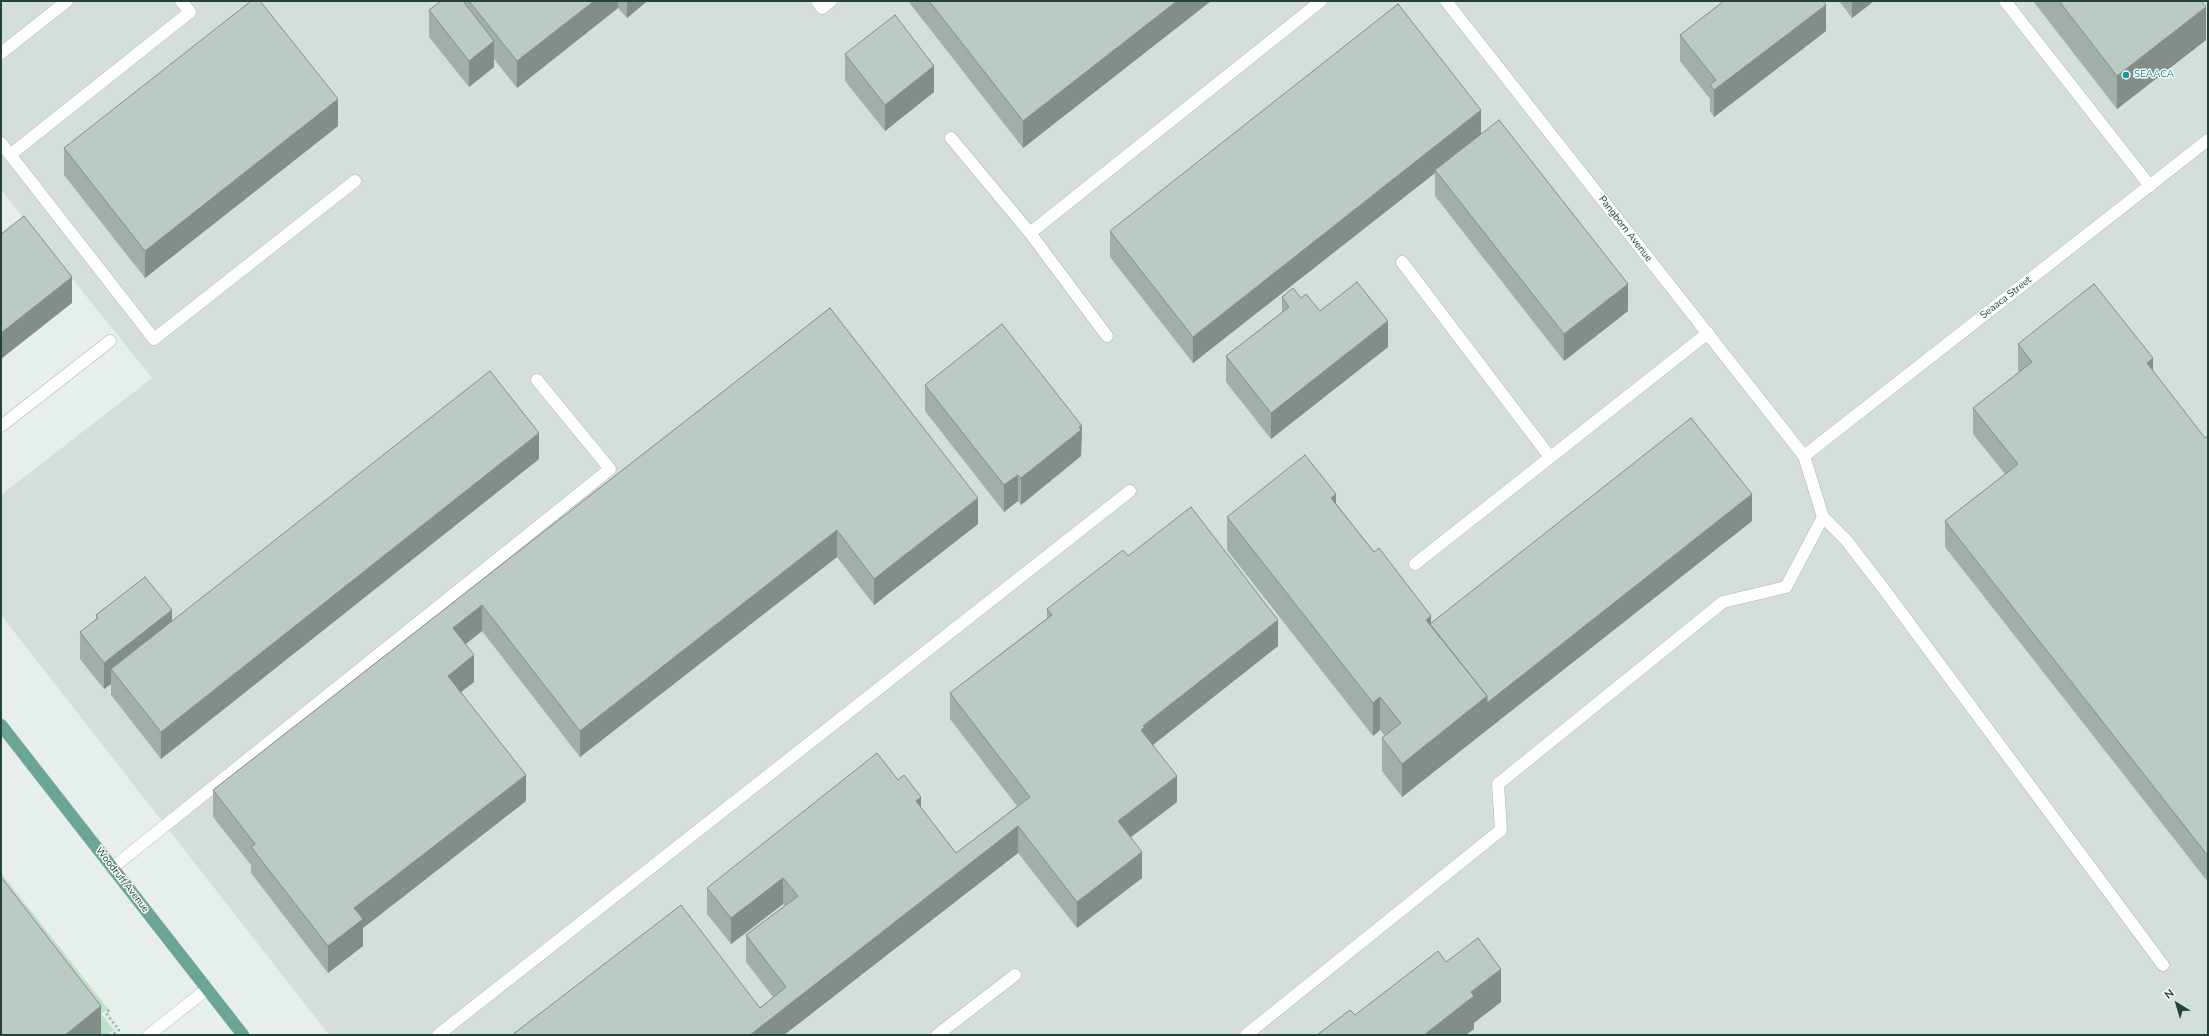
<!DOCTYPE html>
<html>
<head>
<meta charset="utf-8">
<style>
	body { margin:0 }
	#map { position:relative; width:2209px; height:1036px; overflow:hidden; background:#e6efeb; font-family:"Nunito Sans",sans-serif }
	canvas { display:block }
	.frame { position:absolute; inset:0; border:2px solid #24423a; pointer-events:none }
	.north { position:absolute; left:2157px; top:984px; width:40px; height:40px; -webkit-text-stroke:3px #f7fbf9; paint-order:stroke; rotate:322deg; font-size:11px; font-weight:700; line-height:16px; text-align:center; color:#24423a }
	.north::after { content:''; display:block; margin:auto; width:14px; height:18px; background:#24423a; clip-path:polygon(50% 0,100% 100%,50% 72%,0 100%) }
</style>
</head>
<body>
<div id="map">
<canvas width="2209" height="1036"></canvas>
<div class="frame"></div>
<div class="north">N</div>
</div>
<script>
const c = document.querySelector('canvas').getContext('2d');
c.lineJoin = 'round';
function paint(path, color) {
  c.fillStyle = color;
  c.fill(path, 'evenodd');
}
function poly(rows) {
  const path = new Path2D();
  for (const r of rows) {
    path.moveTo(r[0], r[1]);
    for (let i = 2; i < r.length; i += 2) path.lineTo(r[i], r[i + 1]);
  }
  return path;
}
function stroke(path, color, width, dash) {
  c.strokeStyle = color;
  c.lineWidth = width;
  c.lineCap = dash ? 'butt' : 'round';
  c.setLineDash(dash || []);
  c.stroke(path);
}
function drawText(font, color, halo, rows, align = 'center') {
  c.font = font + ' "Nunito Sans",sans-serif';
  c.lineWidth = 3;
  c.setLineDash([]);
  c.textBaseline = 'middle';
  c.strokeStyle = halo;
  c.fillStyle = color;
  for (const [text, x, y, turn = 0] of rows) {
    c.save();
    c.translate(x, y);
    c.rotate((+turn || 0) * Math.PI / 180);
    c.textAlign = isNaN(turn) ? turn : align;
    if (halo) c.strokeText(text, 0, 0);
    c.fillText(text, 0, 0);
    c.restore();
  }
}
paint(poly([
	[1,1,2208,1,2208,1035,329,1035,1,615,1,495,152,378,1,190]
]), '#d4dfda');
paint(poly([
	[1,873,108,1009,101,1014,114,1030,107,1035,102,1035,1,905]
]), '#bfe0c8');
const minor = poly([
	[817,1,822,8,831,1],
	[2005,1,2150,186],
	[1,53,67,1],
	[951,138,1030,233,1321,1],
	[1,143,154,339,355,181],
	[10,155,190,12,181,1],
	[1030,233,1107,336],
	[1402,262,1550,457],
	[1,426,110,341],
	[1804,456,2208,140],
	[1823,517,1846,540,1880,584,2163,965],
	[1415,564,1708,333],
	[112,868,610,469,537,380],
	[149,1035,207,989],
	[438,1035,1130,491],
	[937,1035,1015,975],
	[1246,1035,1501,830,1498,784,1723,602,1786,587,1823,517,1804,456,1446,1]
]);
const major = poly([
	[1,725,243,1035]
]);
stroke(minor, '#a8b8b2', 13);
stroke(major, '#c2cac8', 13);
stroke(poly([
	[109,1010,106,1013,119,1030,112,1035]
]), '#86b3a5', 2.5, [2, 3]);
stroke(minor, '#fff', 12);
stroke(major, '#6aa596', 12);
paint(poly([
	[441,1,646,1,646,2,627,18,618,8,517,88,494,59,494,67,469,87,429,37,429,10],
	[908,1,1211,1,1023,148],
	[1722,1,1823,1,1826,31,1714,117,1710,111,1710,99,1680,61,1680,35,1723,2],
	[1839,1,1874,1,1852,18],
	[2033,1,2201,1,2206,40,2117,109],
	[845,54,934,92,885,131,845,81],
	[338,126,145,278,64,175,64,148],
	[1481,133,1628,311,1564,361,1435,196,1435,173,1193,363,1110,257,1110,231],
	[1282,297,1301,298,1320,311,1388,347,1271,439,1226,382,1226,356,1282,312],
	[830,308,978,524,874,605,837,557,580,757,482,631,466,644,474,682,461,692,526,801,363,928,363,946,328,973,251,873,251,865,213,817,213,790],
	[2018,344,2153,371,2205,438,2208,436,2208,882,1945,547,1945,521,2005,474,1973,434,1973,408,2019,372,2018,370],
	[925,385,1082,426,1081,456,1021,505,1018,501,1004,512,925,411],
	[539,459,161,759,111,695,111,684,104,689,80,659,80,632,96,620,96,615,172,621],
	[1336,503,1374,552,1431,623,1752,521,1402,797,1382,771,1382,738,1385,736,1380,730,1373,736,1227,550,1227,517],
	[1128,556,1278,646,1153,745,1177,802,1131,837,1142,878,1077,928,1018,853,784,1035,512,1035,760,1008,773,997,746,962,746,935,785,906,783,904,731,944,707,914,707,888,921,808,956,853,1017,806,950,719,950,693,1047,618,1047,609]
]), '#a1aea9');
paint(poly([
	[594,1,618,1,618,8,517,88,517,61],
	[627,1,646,1,646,2,627,18],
	[1177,1,1211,1,1023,148,1023,121],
	[1852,1,1874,1,1852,18],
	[1826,5,1826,31,1714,117,1714,90],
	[2206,7,2206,40,2117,109,2117,76],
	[494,41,494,67,469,87,469,61],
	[934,66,934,92,885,131,885,105],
	[338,99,338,126,145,278,145,251],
	[1481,110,1481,137,1435,170,1435,173,1193,363,1193,337],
	[72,277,72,303,1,359,1,333],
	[1628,284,1628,311,1564,361,1564,334],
	[1388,321,1388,347,1271,439,1271,413],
	[2153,358,2153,385,2147,363],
	[1082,426,1081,456,1021,505,1021,478],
	[539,433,539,459,161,759,161,732],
	[1018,475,1018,501,1004,512,1004,485],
	[1336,494,1336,527,1331,498],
	[1752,494,1752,521,1402,797,1402,764,1487,696],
	[978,498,978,524,874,605,874,579],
	[837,530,837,557,580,757,580,731],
	[482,605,482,631,453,654,453,628],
	[172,610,172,636,111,669,111,684,104,689,104,663],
	[1431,616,1431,633,1426,620],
	[1278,620,1278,646,1145,751,1141,730,1143,726],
	[474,655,474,682,448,702,448,676],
	[1380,697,1380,730,1373,736,1373,703],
	[526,775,526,801,363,928,363,946,328,973,328,946,354,908],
	[1177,776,1177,802,1118,847,1118,821],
	[921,797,921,824,916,801],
	[1018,826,1018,853,784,1035,750,1035],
	[1142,852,1142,878,1077,928,1077,902],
	[783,878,783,904,731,944,731,918],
	[1501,969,1501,1002,1474,1023,1474,1029,1466,1035,1424,1035,1471,992],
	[101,1006,101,1035,65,1035]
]), '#838d89');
const building = poly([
	[251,1,260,1,338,99,145,251,64,148,251,1],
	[441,1,463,1,494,41,469,61,429,10,441,1],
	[469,1,594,1,517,61,469,1],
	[929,1,1177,1,1023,121,929,1],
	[1724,1,1823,1,1826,5,1714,90,1710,85,1716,80,1680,35,1724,1],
	[2059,1,2201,1,2206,7,2117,76,2059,1],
	[1398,4,1481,110,1193,337,1110,231,1398,4],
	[895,15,934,66,885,105,845,54,895,15],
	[1499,120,1628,284,1564,334,1435,170,1499,120],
	[24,216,72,277,1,333,1,234,24,216],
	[1357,282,1388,321,1271,413,1226,356,1289,307,1282,297,1293,288,1301,298,1306,294,1320,311,1357,282],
	[2094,284,2153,358,2147,363,2205,438,2208,436,2208,856,1945,521,2018,464,1973,408,2032,362,2018,344,2094,284],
	[830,308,978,498,874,579,837,530,580,731,482,605,453,628,474,655,448,676,526,775,354,908,363,919,328,946,251,847,255,844,213,790,830,308],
	[1002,324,1082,426,1079,427,1081,430,1021,478,1018,475,1004,485,925,385,1002,324],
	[490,371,539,433,161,732,111,669,490,371],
	[1691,418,1752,494,1487,703,1487,696,1430,624,1691,418],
	[1305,455,1336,494,1331,498,1374,552,1379,548,1431,616,1426,620,1487,696,1402,764,1382,738,1401,723,1380,697,1373,703,1227,517,1305,455],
	[1191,507,1278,620,1143,726,1145,727,1141,730,1177,776,1118,821,1142,852,1077,902,1018,826,750,1035,512,1035,681,905,760,1008,786,987,746,935,798,896,783,878,731,918,707,888,877,753,898,780,904,775,921,797,916,801,956,853,1030,797,950,693,1052,615,1047,609,1123,550,1128,556,1191,507],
	[145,577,172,610,104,663,80,632,98,618,96,615,145,577],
	[1,877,101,1006,65,1035,1,1035,1,877],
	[1478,938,1501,969,1471,992,1474,996,1424,1035,1317,1035,1350,1010,1355,1015,1438,951,1446,962,1478,938]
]);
paint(building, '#bbcac4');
stroke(building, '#838d89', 1);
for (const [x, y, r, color] of [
	[2126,75,4,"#0f9aa8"]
]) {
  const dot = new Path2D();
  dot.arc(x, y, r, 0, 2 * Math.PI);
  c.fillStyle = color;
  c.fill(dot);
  stroke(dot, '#f7fbf9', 1.5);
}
drawText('10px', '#0d838f', '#f7fbf9', [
	["SEAACA",2134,75]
], 'left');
drawText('10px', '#24423a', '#f7fbf9', [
	["Pangborn Avenue",1625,229,52],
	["Seaaca Street",2006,298,-38],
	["Woodruff Avenue",122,880,52]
]);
</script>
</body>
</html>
